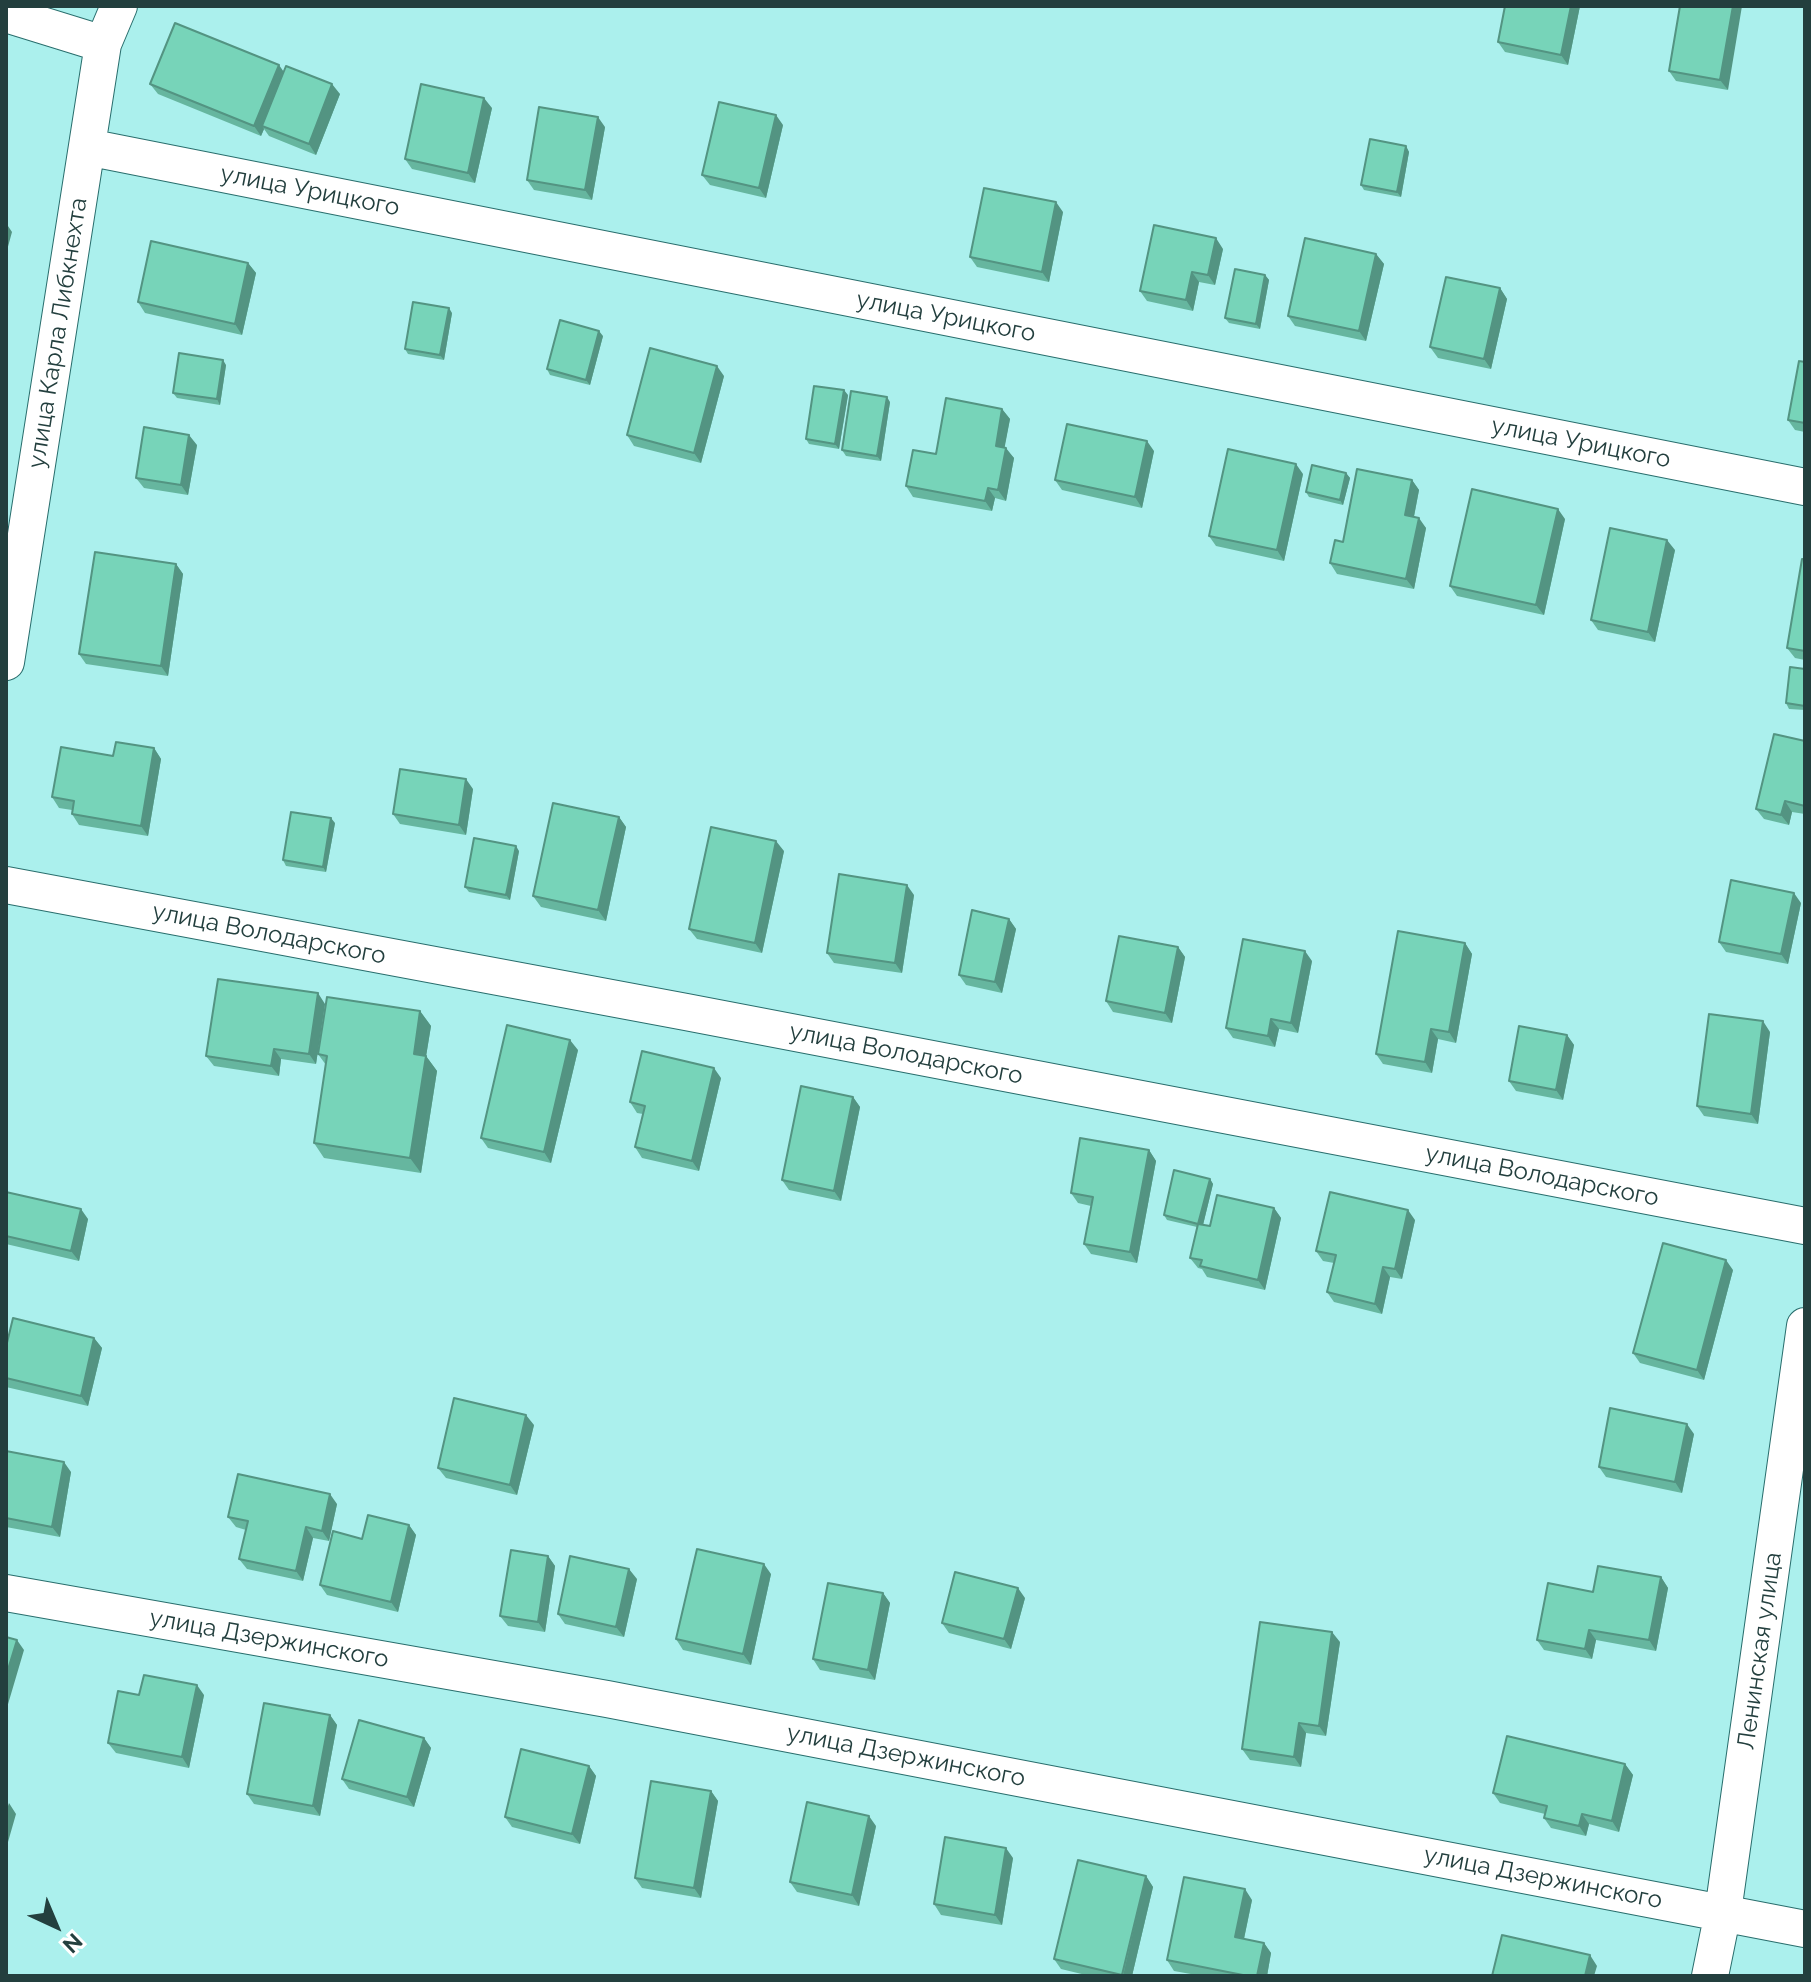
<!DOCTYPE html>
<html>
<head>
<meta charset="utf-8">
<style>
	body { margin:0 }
	#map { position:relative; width:1811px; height:1982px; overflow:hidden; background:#abf0ed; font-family:Raleway,sans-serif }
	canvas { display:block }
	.frame { position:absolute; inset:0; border:8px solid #233f3e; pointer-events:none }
	.north { position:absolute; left:16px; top:1886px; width:80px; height:80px; -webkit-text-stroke:6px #fff; paint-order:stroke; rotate:136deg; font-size:22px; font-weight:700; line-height:32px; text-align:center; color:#233f3e }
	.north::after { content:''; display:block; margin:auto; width:28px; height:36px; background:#233f3e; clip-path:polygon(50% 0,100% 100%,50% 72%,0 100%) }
</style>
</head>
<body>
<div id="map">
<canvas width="1811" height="1982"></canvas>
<div class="frame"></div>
<div class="north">N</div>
</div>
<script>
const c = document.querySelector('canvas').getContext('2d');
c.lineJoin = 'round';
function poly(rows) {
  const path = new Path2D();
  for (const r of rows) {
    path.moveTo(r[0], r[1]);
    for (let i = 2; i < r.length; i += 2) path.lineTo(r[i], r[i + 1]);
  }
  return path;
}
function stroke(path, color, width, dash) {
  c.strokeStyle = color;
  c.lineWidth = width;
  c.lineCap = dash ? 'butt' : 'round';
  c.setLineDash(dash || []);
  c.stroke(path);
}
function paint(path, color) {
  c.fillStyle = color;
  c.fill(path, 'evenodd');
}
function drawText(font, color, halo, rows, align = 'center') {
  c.font = font + ' Raleway,sans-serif';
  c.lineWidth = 6;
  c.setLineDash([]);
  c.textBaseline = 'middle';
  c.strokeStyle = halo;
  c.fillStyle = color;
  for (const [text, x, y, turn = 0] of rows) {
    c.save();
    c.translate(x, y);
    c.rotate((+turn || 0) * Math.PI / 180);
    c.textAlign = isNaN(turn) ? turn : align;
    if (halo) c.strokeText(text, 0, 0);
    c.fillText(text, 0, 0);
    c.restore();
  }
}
const street = poly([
	[6,14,103,44],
	[87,147,1805,487],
	[6,662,103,44,119,6],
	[6,885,686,1012,1805,1226],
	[6,1593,607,1699,1805,1929],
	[1710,1976,1723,1912,1805,1326]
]);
stroke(street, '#296e6d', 38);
stroke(street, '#fff', 36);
paint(poly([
	[1505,6,1580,6,1568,65,1505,52,1498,42],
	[1680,6,1728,90,1676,81,1669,71],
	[283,71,340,94,316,155,269,136,264,129,261,136,158,94,150,84],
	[492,108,475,183,412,169,405,159],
	[783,125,766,198,710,185,702,175],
	[605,127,592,200,534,190,527,180],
	[1406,146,1409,152,1401,197,1364,190,1361,185],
	[1063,212,1049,282,977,267,970,257],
	[1223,249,1215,285,1199,282,1193,311,1147,301,1140,291],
	[1376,254,1384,264,1366,341,1295,326,1288,316],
	[248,263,256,273,242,335,145,313,138,302],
	[1265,275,1269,280,1260,329,1229,323,1225,318],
	[1500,288,1507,299,1491,369,1438,358,1430,347],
	[452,313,444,360,408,354,405,349],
	[603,336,590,385,550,375,547,369],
	[1805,362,1805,432,1795,430,1788,420],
	[226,365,220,405,177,398,173,393],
	[724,376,701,463,634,446,627,435],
	[848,395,839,449,809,444,806,439],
	[890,402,881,461,846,456,842,450],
	[1002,409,1010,419,1004,448,1014,458,1006,501,995,498,992,511,913,497,906,486,936,454],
	[197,445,188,495,144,488,136,478],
	[1154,451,1142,508,1062,490,1055,480],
	[1346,473,1350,478,1343,505,1309,497,1306,492],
	[1303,474,1284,561,1216,546,1209,536],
	[1412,480,1419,490,1414,517,1426,528,1414,589,1337,574,1330,563,1343,542],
	[1565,519,1544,615,1457,596,1450,586],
	[1675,550,1655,642,1598,630,1591,620],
	[1805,559,1805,660,1795,658,1787,648],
	[176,564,183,574,168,676,86,664,79,654],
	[1805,669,1805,710,1789,709,1786,703],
	[1805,741,1805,814,1792,812,1789,825,1764,819,1756,809],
	[154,748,161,759,148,836,79,825,72,814,72,810,59,808,52,797,113,756],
	[473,789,466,835,400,824,393,814],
	[619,817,626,827,606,921,541,907,533,896],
	[335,823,326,872,286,866,283,860],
	[519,851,510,900,469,892,465,887],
	[784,851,762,953,697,939,689,929],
	[914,895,902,973,834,963,827,953],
	[1801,903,1788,964,1726,952,1719,942],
	[1009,919,1016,929,1002,993,966,985,959,975],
	[1465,943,1472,954,1456,1043,1438,1039,1432,1073,1383,1064,1376,1054],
	[1178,947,1185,957,1172,1023,1113,1012,1106,1001],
	[1312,961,1298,1033,1279,1029,1275,1047,1233,1038,1226,1028],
	[325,1004,316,1064,281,1059,279,1076,214,1066,206,1056],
	[420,1011,431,1026,426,1056,437,1071,421,1173,324,1158,314,1143,326,1065,318,1054],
	[1770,1032,1758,1124,1704,1116,1697,1106],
	[1567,1035,1574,1045,1563,1100,1516,1091,1509,1081],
	[578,1050,551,1163,488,1148,481,1138],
	[721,1078,699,1171,642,1158,635,1147,643,1114,637,1113,630,1102],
	[853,1097,860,1107,841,1201,789,1190,782,1180],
	[1149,1150,1156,1161,1137,1263,1091,1254,1084,1244,1091,1206,1078,1203,1071,1193],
	[1210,1179,1213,1184,1203,1225,1210,1226,1274,1208,1281,1218,1265,1290,1207,1277,1202,1269,1198,1268,1190,1258,1197,1227,1167,1220,1164,1215],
	[6,1192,88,1219,79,1261,6,1244],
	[1415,1220,1402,1279,1390,1277,1382,1314,1334,1302,1327,1292,1334,1263,1323,1261,1316,1251],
	[1733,1270,1704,1380,1640,1363,1633,1353],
	[94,1338,102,1348,88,1406,6,1387,6,1347],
	[534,1425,517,1495,446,1478,438,1468],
	[1694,1434,1682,1493,1606,1477,1599,1467],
	[6,1451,71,1472,60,1537,6,1527],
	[337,1504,329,1541,313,1538,303,1581,247,1569,239,1559,246,1530,236,1527,228,1517],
	[409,1525,416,1535,398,1612,327,1595,320,1585,362,1539],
	[548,1556,555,1566,545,1632,508,1626,500,1616],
	[771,1574,751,1665,683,1650,676,1639],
	[1661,1577,1668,1588,1656,1651,1596,1640,1592,1659,1544,1650,1537,1640,1593,1592],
	[637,1579,624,1637,565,1624,558,1614],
	[883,1593,890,1603,875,1680,820,1670,813,1659],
	[1025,1598,1011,1649,949,1633,942,1623],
	[1340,1642,1326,1736,1306,1733,1301,1767,1250,1760,1242,1749],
	[139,1695,204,1695,189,1768,116,1753,108,1743],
	[330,1715,337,1725,320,1816,254,1804,247,1794],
	[424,1738,431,1748,414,1807,349,1789,342,1779],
	[1625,1764,1633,1775,1619,1832,1589,1824,1586,1836,1551,1828,1544,1818,1545,1814,1500,1803,1493,1793],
	[589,1766,596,1776,580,1844,512,1827,505,1817],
	[711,1791,718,1801,701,1898,642,1888,635,1878],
	[876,1826,859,1906,797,1892,790,1882],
	[1013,1858,1002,1925,941,1915,934,1904],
	[1146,1876,1153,1887,1132,1976,1090,1976,1061,1969,1054,1959],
	[1252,1900,1244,1939,1264,1943,1271,1953,1267,1976,1202,1976,1174,1971,1167,1960]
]), '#66b69f');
paint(poly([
	[1571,6,1580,6,1568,65,1561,55],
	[1733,6,1742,6,1728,90,1720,80],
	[279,65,286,75,262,126,264,129,261,136,254,126],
	[332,84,340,94,316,155,309,144],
	[484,98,492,108,475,183,468,173],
	[776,115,783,125,766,198,759,188],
	[598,117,605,127,592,200,585,190],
	[1406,146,1409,152,1401,197,1397,192],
	[1056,202,1063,212,1049,282,1042,272],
	[6,223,12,232,6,254],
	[1216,238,1223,249,1215,285,1208,275],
	[1376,254,1384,264,1366,341,1359,331],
	[248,263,256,273,242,335,235,324],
	[1192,272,1199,282,1193,311,1186,300],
	[1265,275,1269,280,1260,329,1256,324],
	[1500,288,1507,299,1491,369,1484,359],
	[449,308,452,313,444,360,440,355],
	[599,331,603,336,590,385,586,380],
	[223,360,226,365,220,405,217,399],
	[717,366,724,376,701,463,694,453],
	[844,390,848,395,839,449,835,444],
	[887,397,890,402,881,461,877,456],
	[1002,409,1010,419,1003,456,996,446],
	[189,435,197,445,188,495,181,485],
	[1147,441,1154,451,1142,508,1135,497],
	[1006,448,1014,458,1006,501,998,490],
	[1296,464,1303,474,1284,561,1277,550],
	[1346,473,1350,478,1343,505,1340,500],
	[1412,480,1419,490,1412,526,1405,515],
	[988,488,995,498,992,511,985,501],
	[1558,509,1565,519,1544,615,1536,605],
	[1419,518,1426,528,1414,589,1406,579],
	[1667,540,1675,550,1655,642,1648,632],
	[176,564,183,574,168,676,161,666],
	[154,748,161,759,148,836,141,826],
	[466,779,473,789,466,835,459,825],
	[1785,801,1792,812,1789,825,1781,815],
	[619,817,626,827,606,921,598,910],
	[331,818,335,823,326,872,323,867],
	[776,841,784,851,762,953,755,943],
	[516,846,519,851,510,900,506,895],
	[907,885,914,895,902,973,895,963],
	[1794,893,1801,903,1788,964,1781,954],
	[1009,919,1016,929,1002,993,995,982],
	[1465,943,1472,954,1456,1043,1449,1032],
	[1178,947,1185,957,1172,1023,1165,1013],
	[1305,951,1312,961,1298,1033,1291,1023],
	[318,993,325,1004,316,1064,309,1054],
	[420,1011,431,1026,424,1069,414,1054],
	[1271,1019,1279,1029,1275,1047,1268,1036],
	[1763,1021,1770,1032,1758,1124,1751,1114],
	[1431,1029,1438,1039,1432,1073,1425,1062],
	[1567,1035,1574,1045,1563,1100,1556,1090],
	[570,1040,578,1050,551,1163,544,1152],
	[274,1049,281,1059,279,1076,271,1066],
	[426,1056,437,1071,421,1173,410,1158],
	[714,1068,721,1078,699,1171,692,1161],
	[853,1097,860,1107,841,1201,834,1191],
	[1149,1150,1156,1161,1137,1263,1130,1252],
	[1210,1179,1213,1184,1202,1229,1198,1224],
	[1274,1208,1281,1218,1265,1290,1258,1280],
	[81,1209,88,1219,79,1261,71,1251],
	[1408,1210,1415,1220,1402,1279,1395,1269],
	[1726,1260,1733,1270,1704,1380,1697,1370],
	[1383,1267,1390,1277,1382,1314,1375,1304],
	[94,1338,102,1348,88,1406,81,1396],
	[526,1415,534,1425,517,1495,510,1485],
	[1687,1424,1694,1434,1682,1493,1675,1482],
	[64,1462,71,1472,60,1537,52,1527],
	[330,1494,337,1504,329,1541,322,1531],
	[409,1525,416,1535,398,1612,391,1602],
	[306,1527,313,1538,303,1581,296,1571],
	[548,1556,555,1566,545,1632,538,1622],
	[764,1564,771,1574,751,1665,743,1654],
	[629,1569,637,1579,624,1637,616,1627],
	[1661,1577,1668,1588,1656,1651,1649,1640],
	[1018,1588,1025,1598,1011,1649,1004,1639],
	[883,1593,890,1603,875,1680,868,1670],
	[1589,1630,1596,1640,1592,1659,1585,1649],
	[1332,1632,1340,1642,1326,1736,1319,1726],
	[17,1640,24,1650,6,1711,6,1676],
	[197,1685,204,1695,189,1768,182,1757],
	[330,1715,337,1725,320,1816,313,1806],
	[1299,1723,1306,1733,1301,1767,1294,1757],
	[424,1738,431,1748,414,1807,407,1797],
	[1625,1764,1633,1775,1619,1832,1612,1821],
	[589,1766,596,1776,580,1844,572,1834],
	[711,1791,718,1801,701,1898,694,1888],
	[9,1803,16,1814,6,1849,6,1812],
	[1582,1814,1589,1824,1586,1836,1579,1826],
	[869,1816,876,1826,859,1906,852,1895],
	[1006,1848,1013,1858,1002,1925,995,1915],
	[1146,1876,1153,1887,1132,1976,1123,1976],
	[1245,1889,1252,1900,1242,1948,1235,1937],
	[1264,1943,1271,1953,1267,1976,1257,1976],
	[1590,1955,1597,1966,1594,1976,1585,1976]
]), '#539482');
const building = poly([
	[1505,6,1571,6,1561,55,1498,42,1505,6],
	[1680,6,1733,6,1720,80,1669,71,1680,6],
	[175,23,279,65,254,126,150,84,175,23],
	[286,66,332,84,309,144,262,126,286,66],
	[421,84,484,98,468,173,405,159,421,84],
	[719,102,776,115,759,188,702,175,719,102],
	[539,107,598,117,585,190,527,180,539,107],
	[1370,139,1406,146,1397,192,1361,185,1370,139],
	[984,188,1056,202,1042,272,970,257,984,188],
	[1154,225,1216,238,1208,275,1192,272,1186,300,1140,291,1154,225],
	[1305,238,1376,254,1359,331,1288,316,1305,238],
	[151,241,248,263,235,324,138,302,151,241],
	[1235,269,1265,275,1256,324,1225,318,1235,269],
	[1446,277,1500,288,1484,359,1430,347,1446,277],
	[413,302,449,308,440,355,405,349,413,302],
	[560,320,599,331,586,380,547,369,560,320],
	[650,348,717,366,694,453,627,435,650,348],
	[179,353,223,360,217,399,173,393,179,353],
	[1799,361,1805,362,1805,423,1788,420,1799,361],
	[814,386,844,390,835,444,806,439,814,386],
	[851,391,887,397,877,456,842,450,851,391],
	[946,398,1002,409,996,446,1006,448,998,490,988,488,985,501,906,486,913,450,936,454,946,398],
	[1067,424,1147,441,1135,497,1055,480,1067,424],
	[144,427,189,435,181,485,136,478,144,427],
	[1228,449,1296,464,1277,550,1209,536,1228,449],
	[1312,465,1346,473,1340,500,1306,492,1312,465],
	[1357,469,1412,480,1405,515,1419,518,1406,579,1330,563,1335,540,1343,542,1357,469],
	[1472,489,1558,509,1536,605,1450,586,1472,489],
	[1610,528,1667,540,1648,632,1591,620,1610,528],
	[95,552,176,564,161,666,79,654,95,552],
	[1802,559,1805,559,1805,651,1787,648,1802,559],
	[1790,667,1805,669,1805,706,1786,703,1790,667],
	[1774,734,1805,741,1805,806,1785,801,1781,815,1756,809,1774,734],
	[116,742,154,748,141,826,72,814,74,801,52,797,61,747,113,756,116,742],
	[400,769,466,779,459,825,393,814,400,769],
	[553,803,619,817,598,910,533,896,553,803],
	[291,812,331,818,323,867,283,860,291,812],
	[711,827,776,841,755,943,689,929,711,827],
	[474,838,516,846,506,895,465,887,474,838],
	[839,874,907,885,895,963,827,953,839,874],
	[1731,880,1794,893,1781,954,1719,942,1731,880],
	[972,910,1009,919,995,982,959,975,972,910],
	[1398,931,1465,943,1449,1032,1431,1029,1425,1062,1376,1054,1398,931],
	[1119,936,1178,947,1165,1013,1106,1001,1119,936],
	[1243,939,1305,951,1291,1023,1271,1019,1268,1036,1226,1028,1243,939],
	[218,979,318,993,309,1054,274,1049,271,1066,206,1056,218,979],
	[327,997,420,1011,414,1054,426,1056,410,1158,314,1143,327,1056,318,1054,327,997],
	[1709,1014,1763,1021,1751,1114,1697,1106,1709,1014],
	[507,1025,570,1040,544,1152,481,1138,507,1025],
	[1519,1026,1567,1035,1556,1090,1509,1081,1519,1026],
	[642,1051,714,1068,692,1161,635,1147,645,1106,630,1102,642,1051],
	[801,1086,853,1097,834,1191,782,1180,801,1086],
	[1080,1138,1149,1150,1130,1252,1084,1244,1093,1197,1071,1193,1080,1138],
	[1174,1170,1210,1179,1198,1224,1164,1215,1174,1170],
	[6,1192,81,1209,71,1251,6,1236,6,1192],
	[1330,1192,1408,1210,1395,1269,1383,1267,1375,1304,1327,1292,1336,1255,1316,1251,1330,1192],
	[1217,1195,1274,1208,1258,1280,1200,1266,1202,1260,1190,1258,1198,1224,1210,1226,1217,1195],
	[1663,1243,1726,1260,1697,1370,1633,1353,1663,1243],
	[13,1318,94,1338,81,1396,6,1378,6,1347,13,1318],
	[454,1398,526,1415,510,1485,438,1468,454,1398],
	[1610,1408,1687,1424,1675,1482,1599,1467,1610,1408],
	[6,1451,64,1462,52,1527,6,1518,6,1451],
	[238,1474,330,1494,322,1531,306,1527,296,1571,239,1559,248,1521,228,1517,238,1474],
	[368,1515,409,1525,391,1602,320,1585,333,1531,362,1539,368,1515],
	[697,1549,764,1564,743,1654,676,1639,697,1549],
	[511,1550,548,1556,538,1622,500,1616,511,1550],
	[570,1556,629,1569,616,1627,558,1614,570,1556],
	[1598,1566,1661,1577,1649,1640,1589,1630,1585,1649,1537,1640,1548,1583,1593,1592,1598,1566],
	[955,1572,1018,1588,1004,1639,942,1623,955,1572],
	[828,1583,883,1593,868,1670,813,1659,828,1583],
	[1260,1622,1332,1632,1319,1726,1299,1723,1294,1757,1242,1749,1260,1622],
	[6,1637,17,1640,6,1676,6,1637],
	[144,1675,197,1685,182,1757,108,1743,118,1691,139,1695,144,1675],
	[264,1703,330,1715,313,1806,247,1794,264,1703],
	[359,1720,424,1738,407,1797,342,1779,359,1720],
	[1507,1736,1625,1764,1612,1821,1582,1814,1579,1826,1544,1818,1547,1806,1493,1793,1507,1736],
	[521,1749,589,1766,572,1834,505,1817,521,1749],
	[651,1781,711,1791,694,1888,635,1878,651,1781],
	[807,1802,869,1816,852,1895,790,1882,807,1802],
	[945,1837,1006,1848,995,1915,934,1904,945,1837],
	[1078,1860,1146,1876,1122,1975,1054,1959,1078,1860],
	[1184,1877,1245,1889,1235,1937,1264,1943,1257,1976,1248,1976,1167,1960,1184,1877],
	[1502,1935,1590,1955,1585,1976,1492,1976,1502,1935]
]);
paint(building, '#77d4b9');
stroke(building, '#539482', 2);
drawText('24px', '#233f3e', '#fff', [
	["улица Урицкого",310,191,11],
	["улица Урицкого",946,317,11],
	["улица Карла Либкнехта",58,333,-81],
	["улица Урицкого",1581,443,11],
	["улица Володарского",269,934,11],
	["улица Володарского",906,1054,11],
	["улица Володарского",1542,1176,11],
	["улица Дзержинского",269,1639,10],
	["Ленинская улица",1760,1651,-82],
	["улица Дзержинского",906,1756,11],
	["улица Дзержинского",1543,1878,11]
]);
</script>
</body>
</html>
